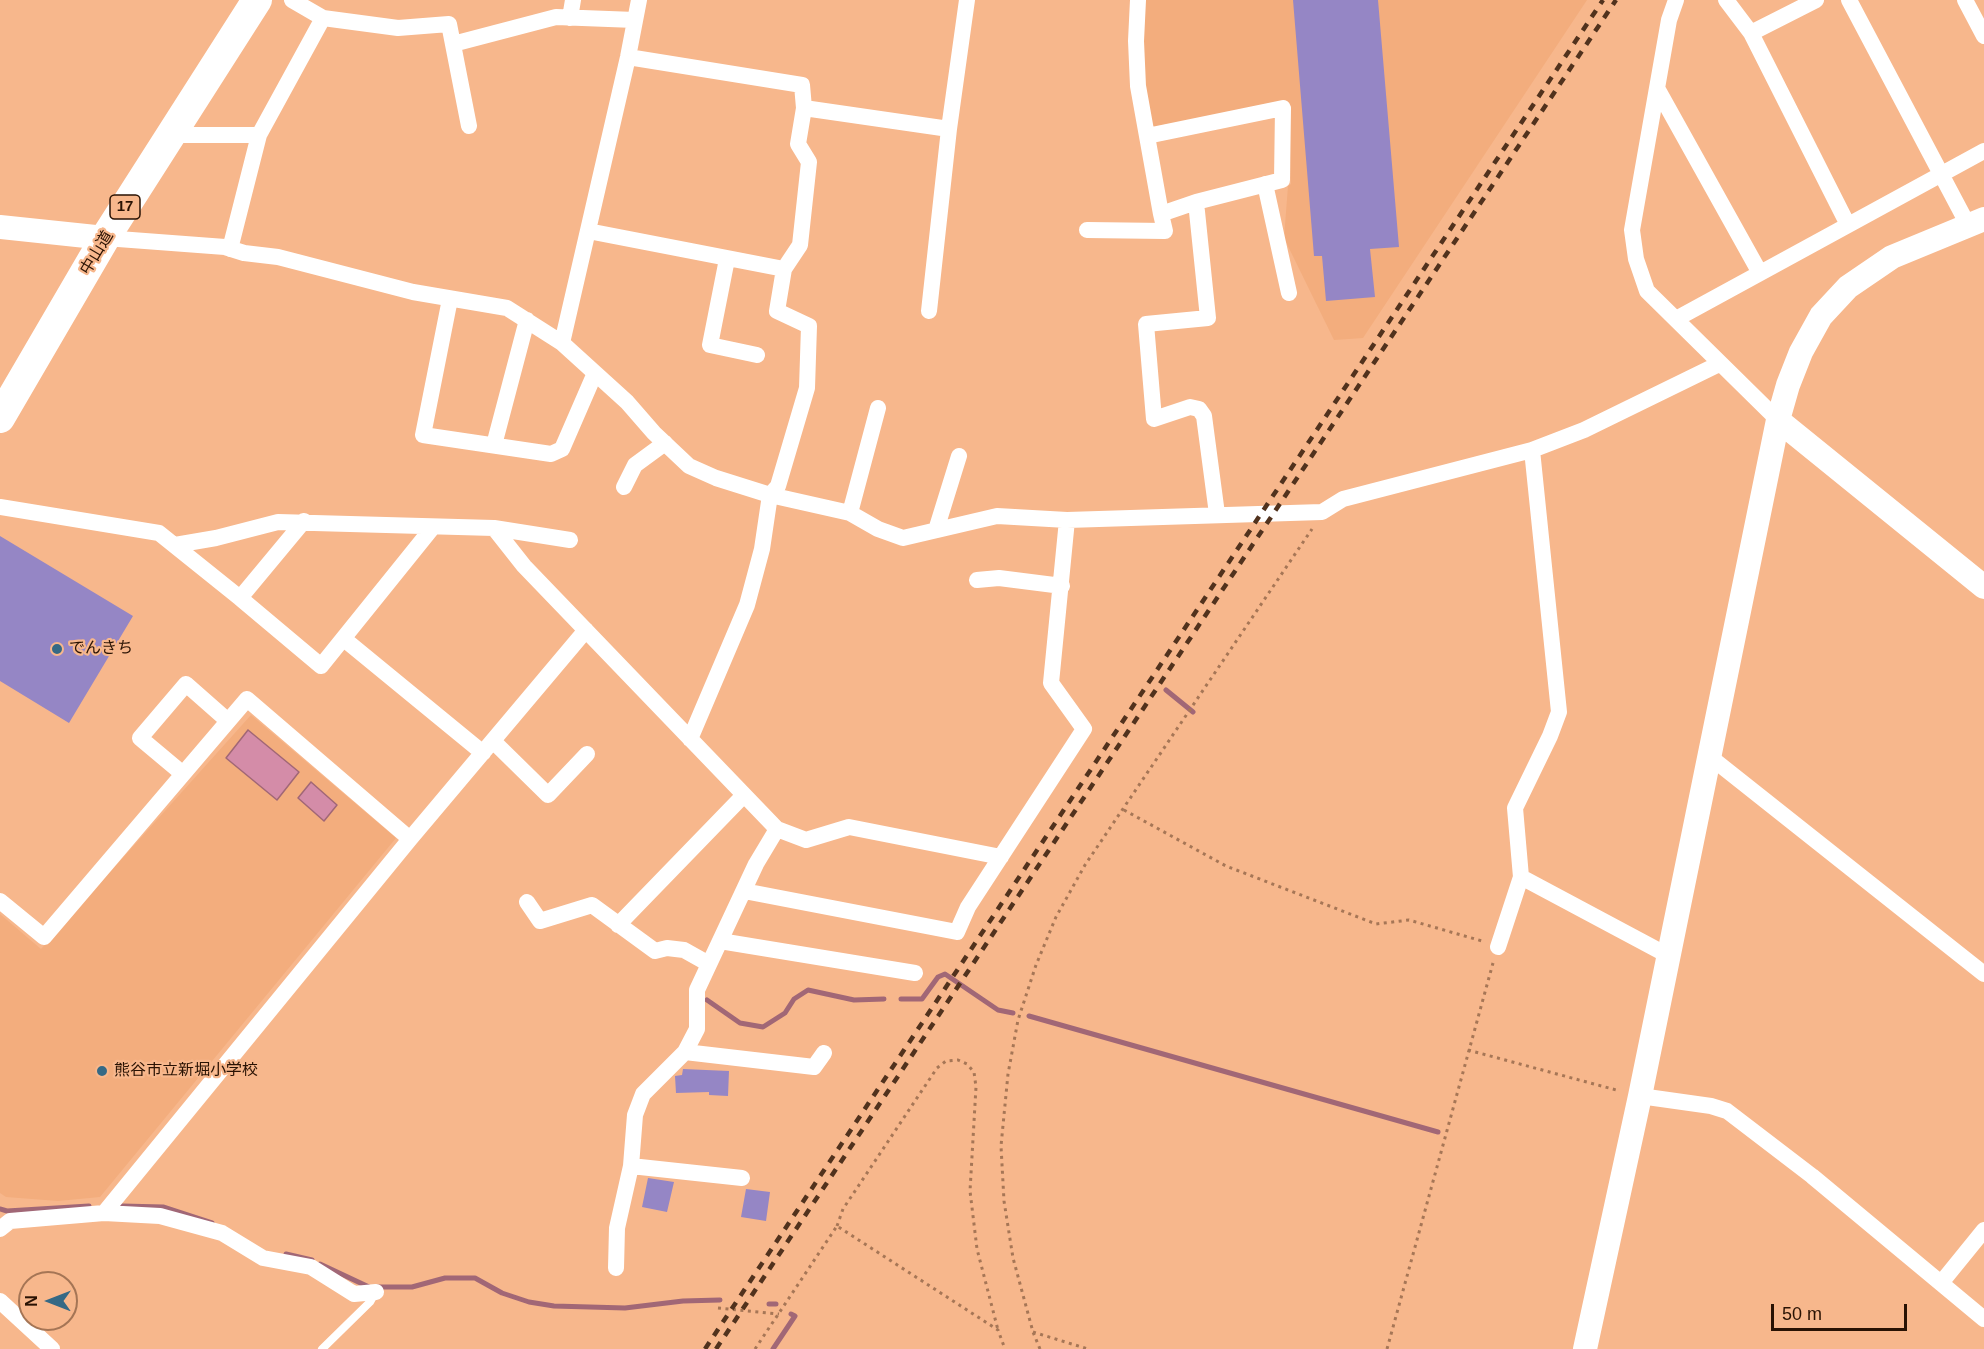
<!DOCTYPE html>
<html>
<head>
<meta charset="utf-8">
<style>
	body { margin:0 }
	#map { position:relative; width:1984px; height:1349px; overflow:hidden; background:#f7b78c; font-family:Arial,sans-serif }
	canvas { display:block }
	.north { position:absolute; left:18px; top:1271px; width:60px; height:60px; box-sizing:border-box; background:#f7b78c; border:2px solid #a57555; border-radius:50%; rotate:270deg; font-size:16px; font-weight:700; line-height:24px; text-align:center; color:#291203 }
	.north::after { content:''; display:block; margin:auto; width:21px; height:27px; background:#356985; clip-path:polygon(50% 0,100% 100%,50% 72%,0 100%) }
	.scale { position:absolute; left:1771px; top:1304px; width:136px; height:27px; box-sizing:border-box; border:3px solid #291203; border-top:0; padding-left:8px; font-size:18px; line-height:21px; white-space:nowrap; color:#291203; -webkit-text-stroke:4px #f7b78c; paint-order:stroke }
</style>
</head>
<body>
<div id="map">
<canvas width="1984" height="1349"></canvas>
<div class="north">N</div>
<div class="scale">50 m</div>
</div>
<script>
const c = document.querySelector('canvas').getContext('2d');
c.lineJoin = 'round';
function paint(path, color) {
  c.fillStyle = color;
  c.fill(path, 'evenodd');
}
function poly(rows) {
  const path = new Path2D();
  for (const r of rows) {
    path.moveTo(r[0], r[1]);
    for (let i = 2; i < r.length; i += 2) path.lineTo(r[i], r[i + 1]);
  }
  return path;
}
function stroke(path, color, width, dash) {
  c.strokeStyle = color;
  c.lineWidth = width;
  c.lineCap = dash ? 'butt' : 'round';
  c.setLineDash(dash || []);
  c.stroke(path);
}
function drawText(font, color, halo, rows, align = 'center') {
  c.font = font + ' Arial,"Noto Sans JP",sans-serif';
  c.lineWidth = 4.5;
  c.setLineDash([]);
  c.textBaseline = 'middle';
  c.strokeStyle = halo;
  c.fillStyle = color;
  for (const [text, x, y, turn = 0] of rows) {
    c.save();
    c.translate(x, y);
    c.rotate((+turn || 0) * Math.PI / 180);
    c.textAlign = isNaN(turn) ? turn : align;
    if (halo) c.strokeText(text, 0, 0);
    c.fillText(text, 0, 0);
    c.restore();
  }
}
paint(poly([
	[1144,0,1587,0,1363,338,1334,340,1284,238,1288,186,1291,184,1288,103,1152,127,1144,88],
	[251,715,396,838,100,1197,58,1201,6,1197,0,1193,0,914,41,949]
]), '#f3ad7d');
const water = poly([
	[248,730,299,772,277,800,226,758,248,730],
	[311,782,337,805,324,821,298,798,311,782]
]);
paint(water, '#d48ca8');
stroke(water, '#a16776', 1.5);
stroke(poly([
	[1166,690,1193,712],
	[901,999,922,999,938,977,945,974,998,1010,1013,1013],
	[707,1000,740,1023,763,1027,785,1013,794,999,808,990,854,1000,884,999],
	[1029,1016,1438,1132],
	[122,1206,163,1207,212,1223],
	[0,1209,7,1211,89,1206],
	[286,1254,312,1260],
	[320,1264,369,1287],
	[378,1287,412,1287,445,1278,475,1278,502,1293,529,1302,554,1306,625,1308,683,1301,720,1300],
	[769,1304,776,1304],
	[773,1349,795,1316,791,1314]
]), '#a16776', 5);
paint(poly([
	[1293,0,1378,0,1399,247,1370,249,1375,297,1326,301,1322,256,1314,256],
	[0,536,133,616,69,723,0,681],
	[683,1069,729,1071,728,1096,709,1095,709,1092,676,1093,675,1076,682,1075],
	[648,1178,674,1182,667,1212,642,1207],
	[746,1189,770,1192,766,1221,741,1217]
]), '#9586c5');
stroke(poly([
	[1124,810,1226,866,1376,924,1409,920,1482,941],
	[1468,1050,1620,1091],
	[837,1226,843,1209,937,1068,946,1061,958,1060,967,1064,974,1072,976,1087,970,1191,977,1249,998,1330],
	[718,1308,779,1314],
	[1033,1332,1088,1349],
	[755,1349,837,1226,998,1330,1005,1349],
	[1040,1349,1033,1332,1013,1258,1004,1201,1001,1146,1008,1074,1018,1020,1036,965,1056,917,1085,865,1312,529],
	[1387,1349,1493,963]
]), '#a67656', 3, [3, 4.5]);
stroke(poly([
	[322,1349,370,1302,375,1293]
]), '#fff', 8);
stroke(poly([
	[292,0,323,18,398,28,449,24,469,126],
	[1138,0,1136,41,1138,86,1161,214,1196,202,1208,318,1146,324,1154,419,1190,407,1199,409,1204,416,1217,514],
	[1676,0,1669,20,1632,230,1636,259,1647,291,1778,420],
	[1726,0,1751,33,1816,0],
	[1849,0,1968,225],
	[1965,0,1984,36],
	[570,18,573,0],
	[1751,33,1848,225],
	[453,44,556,17,635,20],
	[628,57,802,85,804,108,949,129],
	[1658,90,1760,273],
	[171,135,259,135,323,18],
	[1147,136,1283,108,1282,180,1196,202],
	[1265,184,1289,293],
	[1087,230,1165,231,1161,214],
	[588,231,784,269],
	[105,238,225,247,244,253,278,257,413,292,507,308,562,343,627,402,654,433,689,466,716,478,770,495,850,513,878,529,903,538,997,516,1067,520,1322,512,1343,499,1532,450,1584,430,1719,364],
	[230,249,259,135],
	[727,259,710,345,757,355],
	[450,299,423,435,551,454,562,449,595,373],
	[929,311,949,129,967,0],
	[1676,319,1984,151],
	[562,343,628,57,639,0],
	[494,445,527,320],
	[624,487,635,465,665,443],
	[0,507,159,533,240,598,304,521],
	[850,513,878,408],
	[494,528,570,540],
	[936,530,959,456],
	[175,545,216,538,278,522,494,528,524,566,777,829,806,840,849,827,1001,857],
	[977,580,999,578,1062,586],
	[240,598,321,666,433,527],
	[344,639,483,753],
	[690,739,747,605,762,549,770,495,778,486,807,388,809,326,777,311,784,269,800,245,809,162,798,144,804,108],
	[493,741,548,795,587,754],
	[1709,756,1984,974],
	[183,774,140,738,186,684,228,721],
	[1521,877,1669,956],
	[744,891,957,932,968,907,1084,729,1051,683,1067,520],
	[0,901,44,937,247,699,410,839],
	[527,902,540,921,592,905,655,951,667,948,684,950,709,964],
	[618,925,744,795],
	[720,941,915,973],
	[1498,947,1521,877,1515,808,1550,736,1559,712,1532,450],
	[685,1052,814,1067,824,1053],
	[1640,1096,1711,1106,1727,1111,1812,1176,1984,1319],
	[631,1166,742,1178],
	[104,1213,160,1216,222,1233,263,1258,311,1267,354,1294,376,1292],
	[0,1229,10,1221,104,1213,410,839,586,630],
	[616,1268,617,1228,631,1166,635,1115,643,1094,685,1052,697,1029,697,990,756,864,777,829],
	[1941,1283,1984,1230],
	[0,1301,52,1349]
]), '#fff', 16);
stroke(poly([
	[0,227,105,238],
	[1778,420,1984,587],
	[1585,1349,1640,1096,1778,420,1788,385,1801,352,1821,316,1848,287,1892,257,1984,219]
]), '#fff', 24);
stroke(poly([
	[0,418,105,238,257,0]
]), '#fff', 30);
stroke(poly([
	[705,1349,1603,0],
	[716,1349,1616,0]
]), '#51321d', 4.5, [8, 8]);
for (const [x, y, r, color] of [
	[57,649,6,"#356985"],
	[102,1071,6,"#356985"]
]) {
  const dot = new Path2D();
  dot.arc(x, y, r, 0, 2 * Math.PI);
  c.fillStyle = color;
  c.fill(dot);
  stroke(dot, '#f7b78c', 2);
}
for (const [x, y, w] of [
	[125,207,30]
]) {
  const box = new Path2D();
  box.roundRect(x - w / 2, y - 12, w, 24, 4.5);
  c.fillStyle = '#f7b78c';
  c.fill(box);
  stroke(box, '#291203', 1.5);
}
drawText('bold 15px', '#291203', null, [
	["17",125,207]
]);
drawText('16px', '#291203', '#f7b78c', [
	["中山道",97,253,-59]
]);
drawText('16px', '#291203', '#f7b78c', [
	["でんきち",69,649],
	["熊谷市立新堀小学校",114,1071]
], 'left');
</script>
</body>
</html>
